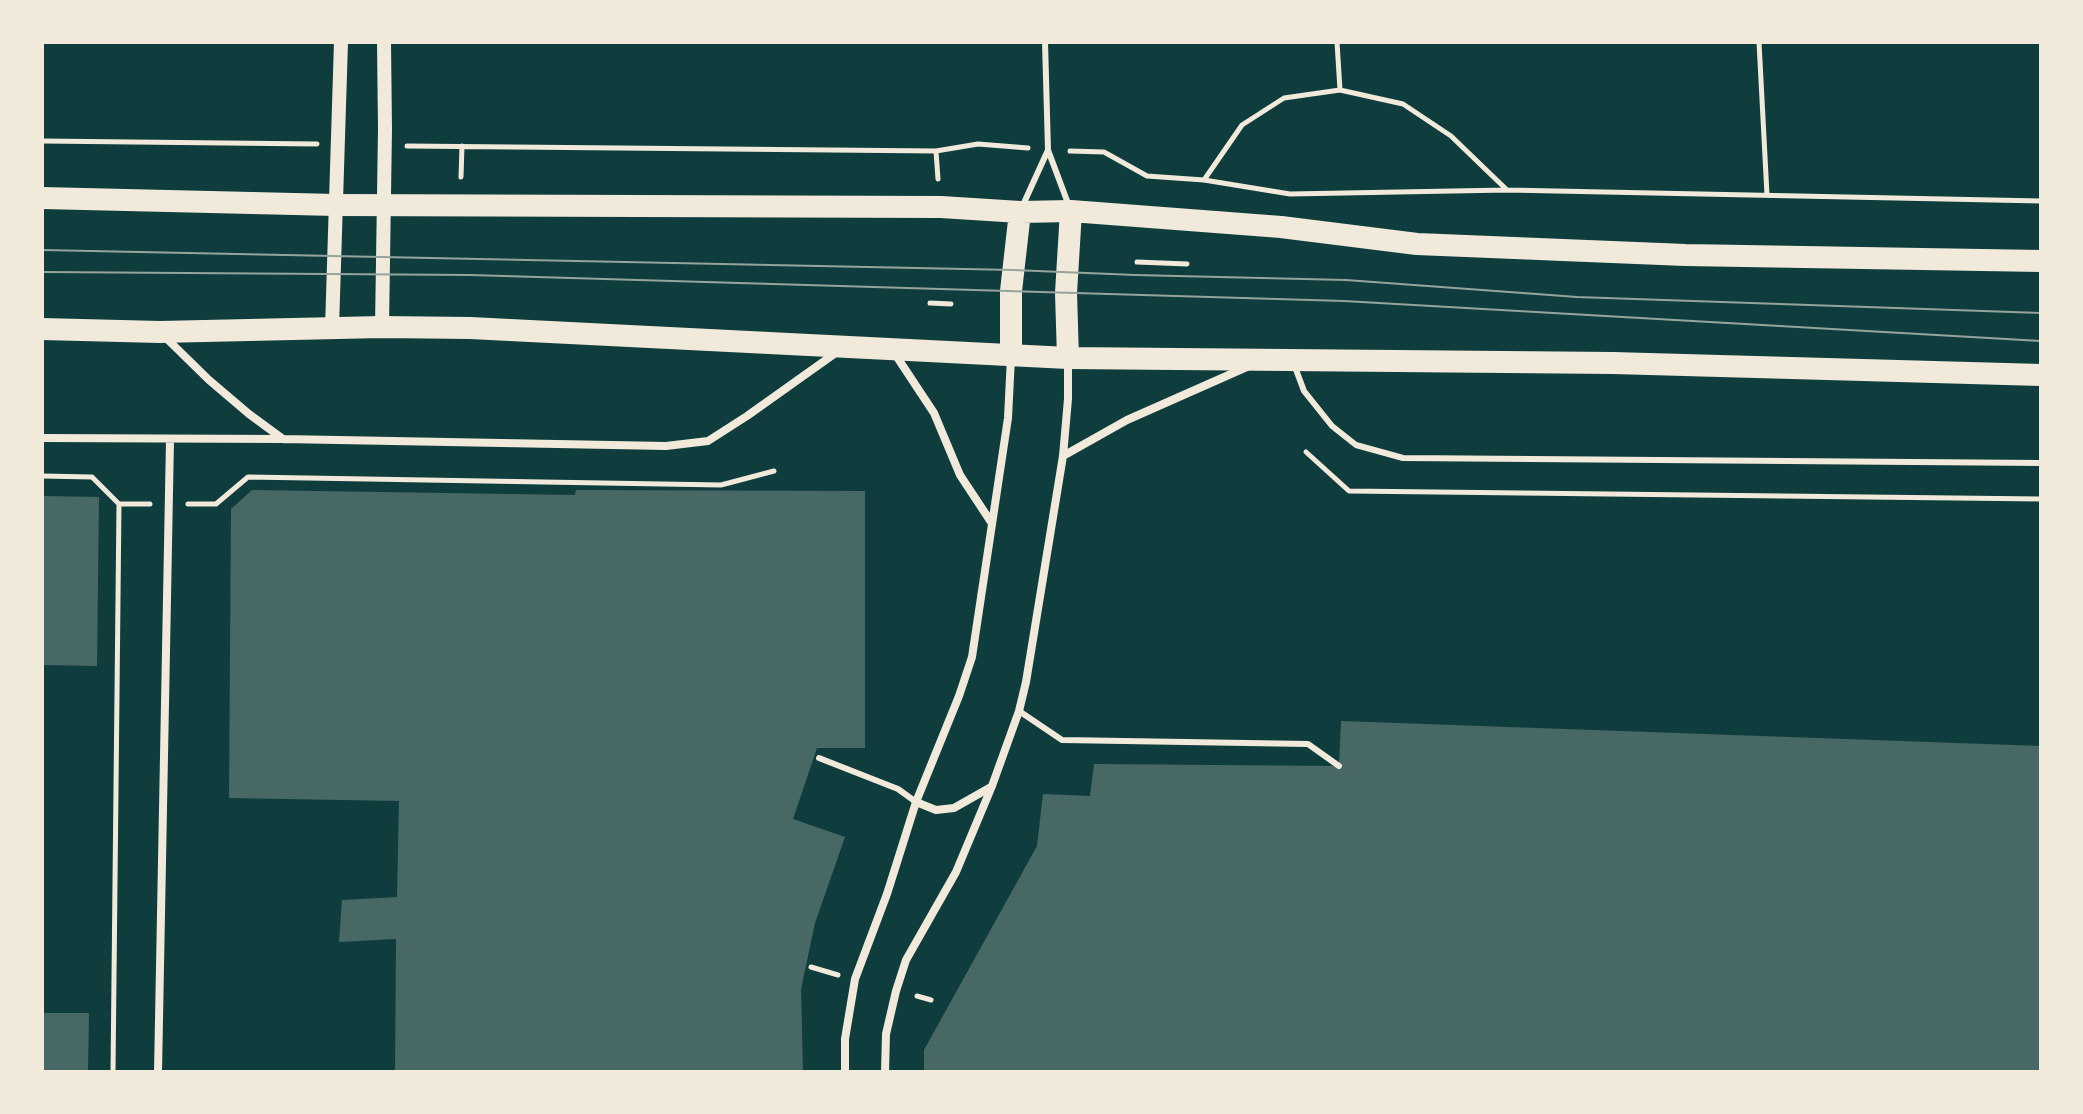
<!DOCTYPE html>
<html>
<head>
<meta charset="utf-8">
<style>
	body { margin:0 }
	#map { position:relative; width:2083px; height:1114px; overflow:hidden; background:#0f3d3e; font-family:Jost,sans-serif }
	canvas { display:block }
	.frame { position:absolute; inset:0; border:44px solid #f1e9da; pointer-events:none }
</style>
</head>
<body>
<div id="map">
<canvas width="2083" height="1114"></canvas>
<div class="frame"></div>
</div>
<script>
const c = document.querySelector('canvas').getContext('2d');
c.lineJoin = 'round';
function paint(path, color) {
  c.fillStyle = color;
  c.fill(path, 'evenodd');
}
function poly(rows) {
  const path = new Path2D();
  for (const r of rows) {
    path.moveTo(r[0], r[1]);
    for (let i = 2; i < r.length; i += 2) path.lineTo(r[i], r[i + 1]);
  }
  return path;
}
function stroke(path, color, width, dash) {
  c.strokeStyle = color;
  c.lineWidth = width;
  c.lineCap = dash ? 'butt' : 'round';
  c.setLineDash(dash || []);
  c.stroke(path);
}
paint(poly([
	[252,490,575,495,576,490,865,491,865,748,817,748,793,819,845,837,815,923,801,989,803,1072,395,1072,396,939,339,942,342,900,397,897,399,801,229,798,231,509],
	[42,496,99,497,97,666,42,665],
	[1341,721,2041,746,2041,1072,924,1072,924,1050,1037,846,1043,794,1090,796,1094,764,1339,766],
	[42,1013,89,1013,88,1072,42,1072]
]), '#486865');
stroke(poly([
	[1337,42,1340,90],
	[1759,42,1767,195],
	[42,141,317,144],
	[407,146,936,151,978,144,1028,148],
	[936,151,938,179],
	[1070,151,1104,152,1147,176,1204,180,1290,194,1507,190,2041,201],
	[461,177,462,146],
	[1204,180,1242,125,1284,98,1340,90,1403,104,1451,136,1507,190],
	[1137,262,1187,264],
	[930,303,951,304],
	[1306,452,1349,491,2041,499],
	[42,476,92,477,119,504,150,504],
	[188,504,216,504,248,477,721,485,774,471],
	[811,967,838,975],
	[917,996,931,1000],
	[113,1072,119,504]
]), '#f1e9da', 5);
stroke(poly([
	[1045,42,1048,150,1069,206],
	[1023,205,1048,150],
	[1295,367,1304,391,1332,426,1356,445,1403,458,2041,463],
	[1019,711,1062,740,1308,744,1339,766],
	[819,758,898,789,916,802]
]), '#f1e9da', 6);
stroke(poly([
	[163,335,209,380,249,414,283,439],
	[895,354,934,413,960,475,991,522],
	[42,438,283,439,666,446,708,441,747,416,837,352],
	[1063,456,1127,420,1249,366],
	[916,802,936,810,954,808,991,787],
	[158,1072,170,440],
	[845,1072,845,1039,855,979,887,894,916,802,959,696,972,657,1008,418,1011,357],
	[885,1072,886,1034,896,991,906,960,956,872,992,786,1019,711,1026,682,1063,456,1068,399,1068,359]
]), '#f1e9da', 8);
stroke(poly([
	[382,327,385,129,384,42],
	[332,328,341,42]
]), '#f1e9da', 14);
stroke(poly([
	[42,198,336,205,941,207,1020,212,1071,211,1281,227,1417,244,1685,255,2041,261],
	[42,329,160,332,382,327,470,328,1068,358,1613,363,2041,375],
	[1011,356,1011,291,1020,212],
	[1068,358,1066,293,1071,211]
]), '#f1e9da', 22);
stroke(poly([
	[42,250,1013,270,1135,275,1346,280,1577,297,2041,313],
	[42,272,470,275,1344,301,2041,341]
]), '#97a49c', 2);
</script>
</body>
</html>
